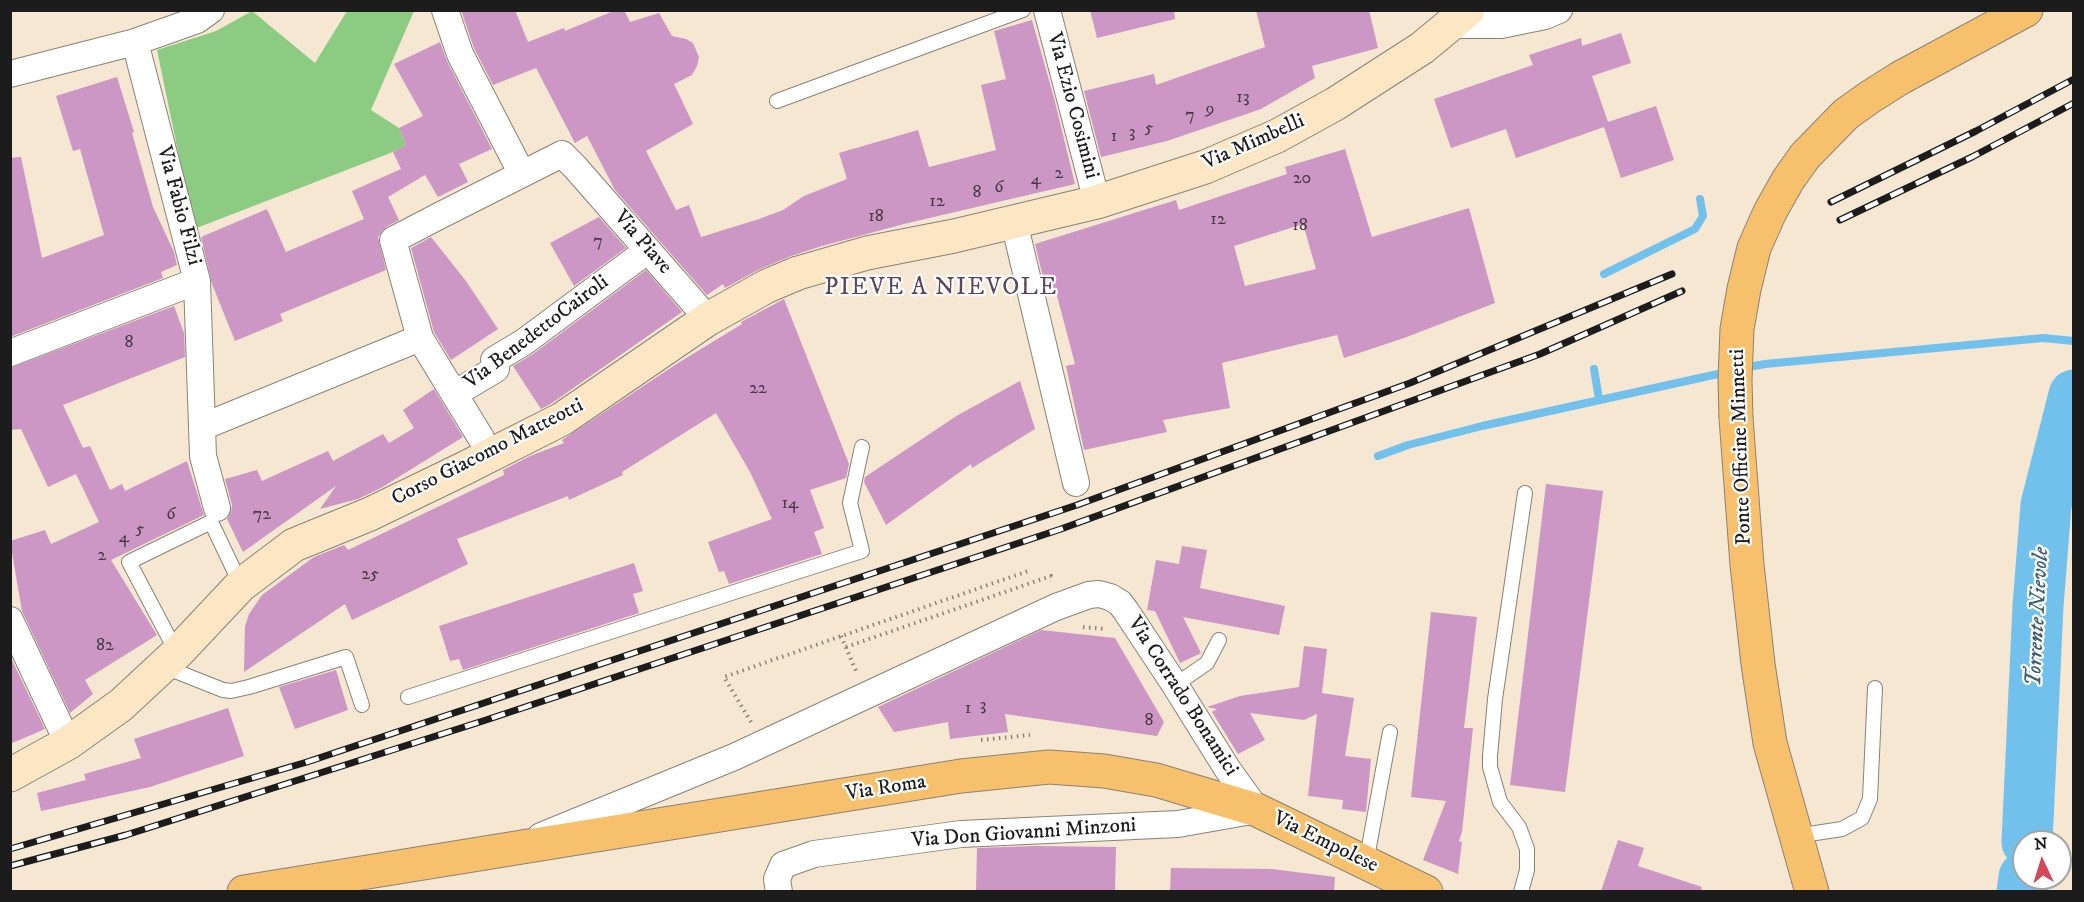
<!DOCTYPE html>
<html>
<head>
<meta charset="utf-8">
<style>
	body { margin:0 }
	#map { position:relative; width:2084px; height:902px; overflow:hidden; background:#f6e7d2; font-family:"IM FELL DW Pica",serif }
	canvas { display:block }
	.frame { position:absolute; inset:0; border:12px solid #1c1c1c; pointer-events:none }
	.north { position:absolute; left:2012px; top:830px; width:60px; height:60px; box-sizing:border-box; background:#fff; border:2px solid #a4a4a4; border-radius:50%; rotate:356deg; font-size:16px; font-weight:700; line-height:24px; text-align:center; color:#1c1c1c }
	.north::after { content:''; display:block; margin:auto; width:21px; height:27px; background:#d1495b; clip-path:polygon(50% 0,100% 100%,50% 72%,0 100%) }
</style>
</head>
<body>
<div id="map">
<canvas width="2084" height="902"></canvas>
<div class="frame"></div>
<div class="north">N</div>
</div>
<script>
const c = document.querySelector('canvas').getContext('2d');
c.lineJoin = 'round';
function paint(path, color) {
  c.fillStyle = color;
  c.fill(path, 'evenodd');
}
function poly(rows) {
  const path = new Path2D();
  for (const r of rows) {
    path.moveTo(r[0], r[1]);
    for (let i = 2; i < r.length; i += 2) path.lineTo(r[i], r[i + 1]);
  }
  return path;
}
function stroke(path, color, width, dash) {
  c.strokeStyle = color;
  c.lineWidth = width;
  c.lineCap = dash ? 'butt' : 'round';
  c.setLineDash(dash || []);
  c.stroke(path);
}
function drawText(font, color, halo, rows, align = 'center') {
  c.font = font + ' "IM FELL DW Pica",serif';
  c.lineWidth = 4.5;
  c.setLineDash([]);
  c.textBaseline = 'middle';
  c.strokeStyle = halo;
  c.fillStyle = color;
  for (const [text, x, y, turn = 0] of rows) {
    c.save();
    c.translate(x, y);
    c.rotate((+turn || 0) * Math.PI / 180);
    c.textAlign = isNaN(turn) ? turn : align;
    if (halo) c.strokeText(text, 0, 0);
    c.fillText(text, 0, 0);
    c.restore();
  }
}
paint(poly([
	[252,11,315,63,347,11,414,11,371,110,399,128,406,145,393,152,194,229,157,50,216,31]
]), '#8bcb82');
stroke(poly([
	[1604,274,1695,229,1703,216,1700,199],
	[1743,368,1765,364,2043,338,2074,341],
	[1594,369,1599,399],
	[1378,456,1408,445,1482,426,1727,372]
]), '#72c1ed', 8);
stroke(poly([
	[2027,842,2038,606,2046,505,2074,395],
	[2022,892,2024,877]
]), '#72c1ed', 51);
paint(poly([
	[461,10,515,10,528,42,564,28,565,31,616,10,624,10,630,22,659,13,672,36,686,39,693,43,699,57,697,66,692,75,674,84,693,124,646,151,676,210,689,205,701,237,759,219,783,210,804,196,847,179,839,153,918,130,929,167,996,150,981,85,1006,79,994,31,1032,20,1054,98,1075,184,904,224,822,246,791,256,760,269,725,288,723,284,707,295,615,190,587,136,575,143,536,68,493,85,474,48],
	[1090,10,1174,10,1175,19,1097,38],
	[1256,10,1369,10,1378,48,1312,66,1315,78,1261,109,1167,141,1101,157,1084,91,1154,74,1156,85,1265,47],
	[1621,33,1631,63,1592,76,1608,122,1656,106,1674,160,1621,178,1604,127,1516,158,1506,129,1451,148,1434,99,1533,65,1529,55,1581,38,1582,46],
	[440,42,447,61,492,149,459,164,468,182,438,197,425,175,388,197,399,220,386,227,378,237,386,270,280,314,283,321,235,341,212,284,201,237,267,209,286,252,364,219,352,191,401,169,393,152,406,145,399,128,423,116,394,64],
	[117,77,134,132,132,133,153,207,174,252,177,265,161,272,163,278,10,337,10,158,21,157,42,258,104,235,80,149,73,151,56,96],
	[1345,149,1372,237,1469,208,1495,303,1404,338,1344,358,1337,335,1222,363,1230,408,1163,420,1167,432,1084,450,1066,366,1075,364,1056,292,1047,294,1035,244,1176,200,1179,210,1287,174,1285,167],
	[1303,224,1316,269,1245,286,1234,246],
	[599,217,626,248,574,286,550,243],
	[431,237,466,281,498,329,451,360,434,332,411,248],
	[646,270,682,312,552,403,541,409,513,366,533,354],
	[784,299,849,464,846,478,810,490,824,528,814,532,822,554,729,584,724,571,719,572,708,542,772,519,750,472,716,413,622,472,623,475,569,500,568,496,457,539,468,564,352,620,345,604,244,672,245,626,249,614,262,595,314,557,344,545,348,550,504,475,503,470,530,456,564,443,562,440,678,363,742,324,741,322],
	[174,306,184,333,185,357,63,405,83,448,90,446,110,490,122,484,125,491,187,461,204,515,111,560,157,635,85,680,93,694,70,713,22,611,10,541,45,530,51,544,99,522,76,474,48,487,21,429,10,430,10,368],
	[1020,381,1035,429,972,468,971,464,886,525,864,482,865,477,958,415],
	[434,389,463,437,381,488,358,499,320,509,336,486,243,552,227,519,231,512,232,505,225,479,257,470,262,481,328,451,333,461,383,434,389,443,414,428,403,410],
	[1546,484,1603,491,1565,792,1510,785],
	[1182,546,1207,550,1200,588,1285,606,1279,635,1183,617,1201,653,1180,663,1155,611,1147,610,1156,560,1179,564],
	[634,563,643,591,633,594,639,613,463,670,459,659,450,661,439,626],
	[1431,612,1477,617,1464,728,1473,728,1462,832,1459,841,1462,842,1458,874,1423,860,1446,801,1411,797],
	[1041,630,1115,638,1164,722,1157,736,1005,714,1008,732,950,739,948,722,894,732,878,707],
	[1304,646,1327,649,1322,693,1354,698,1345,756,1371,759,1366,812,1342,809,1343,800,1308,796,1317,714,1304,720,1250,713,1265,740,1238,754,1212,712,1217,709,1207,707,1240,696,1299,687],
	[10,656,45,729,10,744],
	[336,670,348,710,295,729,279,687],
	[228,708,244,756,150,787,41,811,37,793,86,780,84,774,141,758,134,739],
	[1618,840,1644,848,1638,866,1702,887,1701,891,1601,891],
	[1035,846,1116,847,1115,891,976,891,977,848],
	[1171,868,1272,869,1335,877,1334,891,1170,891]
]), '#cc97c4');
const service = poly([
	[777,101,1023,10],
	[177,653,129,562,211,522,241,585],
	[165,667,223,690,231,691,249,687,346,657,362,705],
	[1175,685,1207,663,1219,640],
	[408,697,862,551,850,503,862,447],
	[1796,836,1842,829,1862,818,1870,799,1875,688],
	[1366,863,1390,732],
	[1521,892,1527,870,1527,849,1519,827,1500,802,1490,767,1490,756,1495,699,1525,493]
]);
const minor = poly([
	[445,10,460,54,522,174],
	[1047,10,1097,202],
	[1453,25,1501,25,1545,16,1559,10],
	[10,74,135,42,197,20,211,10],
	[1014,222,1076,483],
	[197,281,203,456,217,508],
	[10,353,197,281,135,42],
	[454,394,496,369,494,360,524,342,648,250],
	[202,427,420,338],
	[481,438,420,338,393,240,439,216,562,154,575,167,708,319],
	[10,620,68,743],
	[541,836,734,757,1056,607,1089,595,1099,594,1110,597,1120,603,1126,611,1175,685,1228,770,1257,810,1178,824,961,834,814,854,783,865,777,879,779,892]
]);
const secondary = poly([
	[10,775,68,743,121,705,177,653,241,585,294,545,370,514,465,468,562,419,708,319,767,286,798,273,867,253,954,236,1097,202,1205,167,1277,136,1335,104,1422,48,1468,10]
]);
const primary = poly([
	[1805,156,1846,114,1870,97,1900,78,2026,10],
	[1736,418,1747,565,1758,664,1770,743,1812,892],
	[244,892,961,776,1049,767,1104,771,1156,780,1257,810,1426,892]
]);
stroke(service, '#898277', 16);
stroke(minor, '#898277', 28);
stroke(secondary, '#898277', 35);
stroke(primary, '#898277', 35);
stroke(poly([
	[1083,627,1105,629],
	[841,636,856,671],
	[846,647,1051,576,1052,581],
	[751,722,724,677,1031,570],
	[981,740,1030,735]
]), '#898277', 4, [1.5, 4.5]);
stroke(service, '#fff', 14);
stroke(minor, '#fff', 26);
stroke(secondary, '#fce6c4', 33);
stroke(primary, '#f7c06c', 33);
const rail = poly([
	[1831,202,1976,131,2074,79],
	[1840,220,1972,157,2074,103],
	[10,849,307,762,1077,505,1410,383,1672,274],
	[10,866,126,835,486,720,1061,529,1540,354,1682,291]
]);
stroke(rail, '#1c1c1c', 7);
stroke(rail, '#fff', 4.5, [14]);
const primaryBridge = poly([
	[1736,418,1735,380,1737,329,1744,289,1754,248,1770,212,1788,180,1805,156]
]);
stroke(primaryBridge, '#898277', 35, []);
stroke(primaryBridge, '#f7c06c', 33);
drawText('18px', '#483b46', null, [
	["13",1243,98],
	["9",1210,110],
	["7",1190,116],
	["5",1149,129],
	["3",1132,133],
	["1",1114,137],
	["2",1059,174],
	["20",1302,179],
	["4",1036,180],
	["6",999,188],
	["8",977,193],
	["12",937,202],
	["18",876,217],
	["12",1218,220],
	["18",1300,226],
	["7",598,242],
	["8",129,343],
	["22",758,389],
	["14",790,504],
	["6",171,515],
	["72",262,515],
	["5",140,530],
	["4",124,538],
	["2",102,556],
	["25",370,575],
	["82",105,646],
	["3",983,706],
	["1",968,709],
	["8",1149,721]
]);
drawText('21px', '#1c1c1c', '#fff', [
	["Via Ezio Cosimini",1072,106,75],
	["Via Mimbelli",1254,143,-24],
	["Via Fabio Filzi",178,206,75],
	["Via Piave",642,243,49],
	["Via BenedettoCairoli",537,333,-37],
	["Ponte Officine Minnetti",1742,447,-92],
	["Corso Giacomo Matteotti",488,453,-27],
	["Via Corrado Bonamici",1182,697,57],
	["Via Roma",886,789,-9],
	["Via Don Giovanni Minzoni",1024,834,-4],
	["Via Empolese",1325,843,26]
]);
drawText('italic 22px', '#3e5e70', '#fff', [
	["Torrente Nievole",2039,617,-87]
]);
c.letterSpacing = '1.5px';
drawText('24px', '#5a4757', '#fff', [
	["PIEVE A NIEVOLE",941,289]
]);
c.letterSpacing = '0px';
</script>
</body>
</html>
